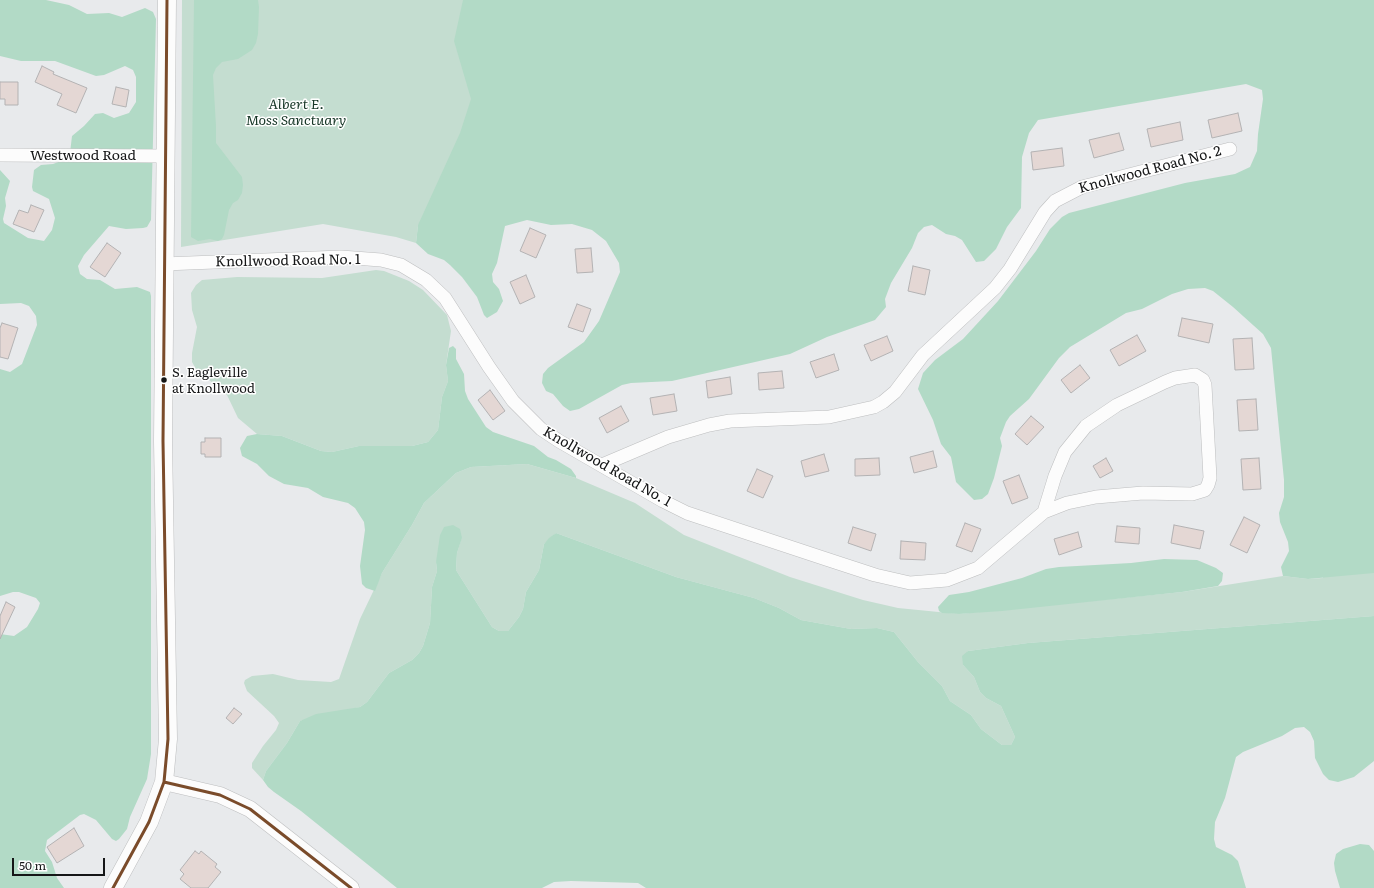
<!DOCTYPE html>
<html>
<head>
<meta charset="utf-8">
<style>
	body { margin:0 }
	#map { position:relative; width:1374px; height:888px; overflow:hidden; background:#e8eaec; font-family:Literata,serif }
	canvas { display:block }
	.scale { position:absolute; left:12px; top:858px; width:93px; height:18px; box-sizing:border-box; border:2px solid #151617; border-top:0; padding-left:5px; font-size:12px; line-height:14px; white-space:nowrap; color:#151617; -webkit-text-stroke:3px #fff; paint-order:stroke }
</style>
</head>
<body>
<div id="map">
<canvas width="1374" height="888"></canvas>
<div class="scale">50 m</div>
</div>
<script>
const c = document.querySelector('canvas').getContext('2d');
c.lineJoin = 'round';
function paint(path, color) {
  c.fillStyle = color;
  c.fill(path, 'evenodd');
}
function poly(rows) {
  const path = new Path2D();
  for (const r of rows) {
    path.moveTo(r[0], r[1]);
    for (let i = 2; i < r.length; i += 2) path.lineTo(r[i], r[i + 1]);
  }
  return path;
}
function stroke(path, color, width, dash) {
  c.strokeStyle = color;
  c.lineWidth = width;
  c.lineCap = dash ? 'butt' : 'round';
  c.setLineDash(dash || []);
  c.stroke(path);
}
function drawText(font, color, halo, rows, align = 'center') {
  c.font = font + ' Literata,serif';
  c.lineWidth = 3;
  c.setLineDash([]);
  c.textBaseline = 'middle';
  c.strokeStyle = halo;
  c.fillStyle = color;
  for (const [text, x, y, turn = 0] of rows) {
    c.save();
    c.translate(x, y);
    c.rotate((+turn || 0) * Math.PI / 180);
    c.textAlign = isNaN(turn) ? turn : align;
    if (halo) c.strokeText(text, 0, 0);
    c.fillText(text, 0, 0);
    c.restore();
  }
}
paint(poly([
	[182,0,1374,0,1374,616,1028,643,968,651,963,665,974,677,980,692,986,698,1001,706,1015,737,1011,745,1002,745,981,729,971,715,950,701,942,686,918,662,894,632,877,628,851,629,801,620,779,608,754,598,676,577,556,533,544,544,539,570,526,592,523,609,519,617,508,631,499,631,492,627,456,570,457,553,462,537,436,562,437,571,432,587,430,623,423,646,419,653,412,660,389,673,367,702,360,707,300,721,287,743,266,771,263,780,252,768,252,763,263,746,276,730,279,723,274,716,247,691,244,683,245,680,252,676,273,674,298,680,331,682,339,679,360,619,382,573,412,525,424,503,456,473,471,467,527,464,576,478,635,503,684,535,790,577,863,600,898,608,959,614,1182,592,1283,576,1308,579,1323,578,1298,72,418,225,416,243,396,237,323,224,181,247],
	[376,270,384,271,409,281,423,290,447,315,451,331,446,365,448,381,442,397,438,430,428,442,412,446,359,446,332,452,321,451,282,436,257,434,238,418,227,395,196,369,192,362,192,353,197,327,192,310,191,293,196,285,202,280,237,277,322,278]
]), '#c4ddd0');
paint(poly([
	[0,0,46,0,69,5,87,14,109,13,122,17,145,8,153,12,156,19,151,220,147,227,143,228,126,229,109,226,84,255,78,266,80,274,87,279,100,280,115,289,137,287,150,292,151,296,151,754,147,779,130,817,127,829,119,839,116,841,112,839,96,820,84,814,80,815,47,840,45,851,52,862,57,878,64,888,0,888,0,634,14,636,27,627,38,609,40,603,36,598,19,592,13,592,0,596,0,369,10,372,22,364,37,325,36,316,29,306,21,303,0,304,0,170,10,181,5,198,6,206,3,219,4,223,28,238,44,241,52,230,55,218,49,199,33,191,32,187,34,170,41,165,53,164,64,160,70,153,72,136,84,126,95,114,103,113,114,118,129,113,136,102,136,77,133,70,125,66,104,75,96,76,55,61,21,61,0,56],
	[194,0,258,0,259,7,258,34,256,43,252,50,238,59,222,62,216,68,213,75,216,126,216,143,242,177,243,185,242,193,238,200,233,203,229,210,224,235,222,239,218,241,210,239,198,241,191,237],
	[463,0,1374,0,1374,573,1308,579,1283,576,1281,567,1289,551,1288,542,1280,522,1279,513,1284,497,1284,480,1271,348,1263,334,1233,307,1213,291,1205,288,1188,289,1172,294,1142,309,1126,313,1070,347,1059,358,1029,399,1010,416,1006,422,1000,438,1002,446,994,478,988,494,982,499,974,500,956,482,951,457,941,444,933,420,918,389,923,373,935,360,963,339,998,301,1036,251,1050,229,1062,217,1069,213,1185,183,1235,174,1250,167,1257,151,1258,134,1263,99,1262,90,1246,84,1038,120,1029,133,1022,157,1021,208,1007,227,996,249,984,261,976,262,962,240,955,236,946,234,932,225,924,227,918,233,912,248,891,283,885,299,886,307,875,320,827,337,790,354,672,381,631,383,622,385,579,409,570,411,563,406,553,394,546,391,542,383,543,374,548,368,584,342,599,321,620,272,619,263,606,241,592,230,572,224,551,225,527,220,505,226,497,263,492,274,493,282,499,289,503,301,497,312,487,318,484,315,477,297,462,277,450,265,444,260,428,254,416,243,418,225,460,133,471,99,454,41],
	[453,346,456,349,456,359,464,374,465,391,468,399,486,427,493,432,534,446,548,457,556,460,571,469,576,476,576,478,527,464,471,467,456,473,424,503,412,525,382,573,375,591,366,588,362,584,360,566,365,530,364,522,355,508,348,503,323,497,308,488,284,484,269,476,257,464,242,456,240,448,247,436,257,434,282,436,321,451,332,452,359,446,412,446,428,442,438,430,442,397,448,381,446,365,449,348],
	[453,525,460,529,462,538,457,553,456,570,492,627,499,631,508,631,519,617,523,609,526,592,539,570,544,544,549,538,556,533,676,577,754,598,779,608,801,620,851,629,877,628,894,632,918,662,942,686,950,701,971,715,981,729,1002,745,1011,745,1015,737,1001,706,986,698,980,692,974,677,963,665,962,656,968,651,1028,643,1374,616,1374,761,1354,777,1338,782,1329,780,1323,774,1315,758,1314,741,1310,732,1304,727,1295,728,1282,736,1243,752,1236,757,1225,798,1215,822,1214,839,1216,847,1232,855,1238,861,1246,888,646,888,638,883,571,881,554,882,542,888,397,888,301,811,274,792,268,787,263,780,266,771,287,743,300,721,316,714,360,707,367,702,389,673,412,660,419,653,423,646,430,623,432,587,437,571,436,562,440,535,444,527],
	[1164,559,1197,560,1216,568,1223,573,1222,581,1218,586,1182,592,1002,611,959,614,942,613,939,611,938,607,949,595,969,592,1022,578,1046,569,1059,567,1131,563],
	[1360,844,1369,845,1374,851,1374,888,1340,888,1335,871,1334,863,1336,854,1343,849]
]), '#b2dac6');
const building = poly([
	[42,66,54,72,53,74,87,88,76,113,57,105,62,94,35,82,42,66],
	[0,82,18,82,18,105,5,105,5,99,0,99,0,82],
	[116,87,129,90,126,107,112,104,116,87],
	[1238,113,1242,131,1212,138,1208,120,1238,113],
	[1180,122,1183,140,1151,147,1147,129,1180,122],
	[1119,133,1124,150,1094,158,1089,140,1119,133],
	[1062,148,1064,166,1033,170,1031,152,1062,148],
	[31,205,44,210,34,232,13,224,19,210,28,213,31,205],
	[530,228,546,235,536,258,520,251,530,228],
	[107,243,121,253,105,277,90,267,107,243],
	[591,248,593,272,577,273,575,249,591,248],
	[913,266,930,270,925,295,908,291,913,266],
	[526,275,535,297,520,304,510,282,526,275],
	[577,304,591,309,583,332,568,327,577,304],
	[1182,318,1213,324,1209,343,1178,336,1182,318],
	[2,323,18,328,8,359,0,357,0,328,2,323],
	[1137,335,1146,351,1119,366,1110,350,1137,335],
	[887,336,893,351,871,361,864,345,887,336],
	[1252,338,1254,369,1235,370,1233,339,1252,338],
	[834,354,839,370,816,378,810,362,834,354],
	[1080,365,1090,378,1071,393,1061,380,1080,365],
	[782,371,784,388,759,390,758,373,782,371],
	[730,377,732,394,708,398,706,381,730,377],
	[490,390,505,411,493,420,478,400,490,390],
	[674,394,677,411,653,415,650,398,674,394],
	[1256,399,1258,430,1239,431,1237,400,1256,399],
	[621,406,629,421,607,433,599,418,621,406],
	[1031,416,1044,427,1027,445,1015,434,1031,416],
	[205,438,221,438,221,457,205,457,205,454,201,454,201,442,205,442,205,438],
	[933,451,937,467,914,473,910,457,933,451],
	[824,454,829,471,805,477,801,461,824,454],
	[879,458,880,475,855,476,855,459,879,458],
	[1106,458,1113,471,1100,478,1093,466,1106,458],
	[1259,458,1261,489,1243,490,1241,459,1259,458],
	[757,469,773,476,763,498,747,491,757,469],
	[1019,475,1028,498,1012,504,1003,481,1019,475],
	[1244,517,1260,525,1247,553,1230,545,1244,517],
	[965,523,981,529,972,552,956,546,965,523],
	[1174,525,1204,531,1200,549,1171,543,1174,525],
	[1117,526,1140,528,1139,544,1115,542,1117,526],
	[853,527,876,534,871,551,848,543,853,527],
	[1078,532,1082,547,1059,555,1054,539,1078,532],
	[901,541,926,543,925,560,900,559,901,541],
	[6,602,15,607,0,639,0,616,6,602],
	[234,708,242,714,233,724,226,718,234,708],
	[74,828,84,846,57,863,47,847,74,828],
	[195,851,199,854,201,851,217,864,215,867,221,872,208,888,191,888,180,879,184,874,180,870,195,851]
]);
paint(building, '#e4d7d4');
stroke(building, '#b3b2b3', 1);
const minor = poly([
	[0,155,166,156],
	[164,264,341,257,381,260,401,265,426,280,445,298,489,367,513,401,541,429,559,441,663,501,687,513,823,558,875,575,910,583,947,580,978,568,1044,512,1067,503,1096,497,1143,493,1192,494,1205,490,1208,485,1210,478,1205,385,1203,380,1195,375,1175,378,1165,382,1117,405,1086,426,1065,452,1055,476,1044,512],
	[602,465,668,437,709,425,730,421,829,417,874,407,883,402,895,392,923,355,995,288,1010,269,1045,212,1055,201,1082,187,1230,149]
]);
const tertiary = poly([
	[164,782,220,795,250,809,351,888]
]);
const secondary = poly([
	[113,888,149,822,164,782,168,739,163,441,167,0]
]);
stroke(minor, '#bdbebf', 14);
stroke(tertiary, '#bdbebf', 17);
stroke(secondary, '#bdbebf', 19);
stroke(minor, '#fcfcfc', 13);
stroke(tertiary, '#fcfcfc', 16);
stroke(secondary, '#fcfcfc', 18);
stroke(poly([
	[164,782,220,795,250,809,351,888],
	[113,888,149,822,164,782,168,739,163,441,167,0]
]), '#7a4b2a', 3);
for (const [x, y, r, color] of [
	[164,380,3.5,"#151617"]
]) {
  const dot = new Path2D();
  dot.arc(x, y, r, 0, 2 * Math.PI);
  c.fillStyle = color;
  c.fill(dot);
  stroke(dot, '#fff', 1.5);
}
drawText('13px', '#151617', '#fff', [
	["S. Eagleville",172,373],
	["at Knollwood",172,389]
], 'left');
drawText('italic 14px', '#173727', '#fff', [
	["Albert E.",296,105],
	["Moss Sanctuary",296,121]
]);
drawText('14px', '#151617', '#fff', [
	["Westwood Road",83,156],
	["Knollwood Road No. 2",1150,170,-15],
	["Knollwood Road No. 1",288,261,-1],
	["Knollwood Road No. 1",607,467,30]
]);
</script>
</body>
</html>
